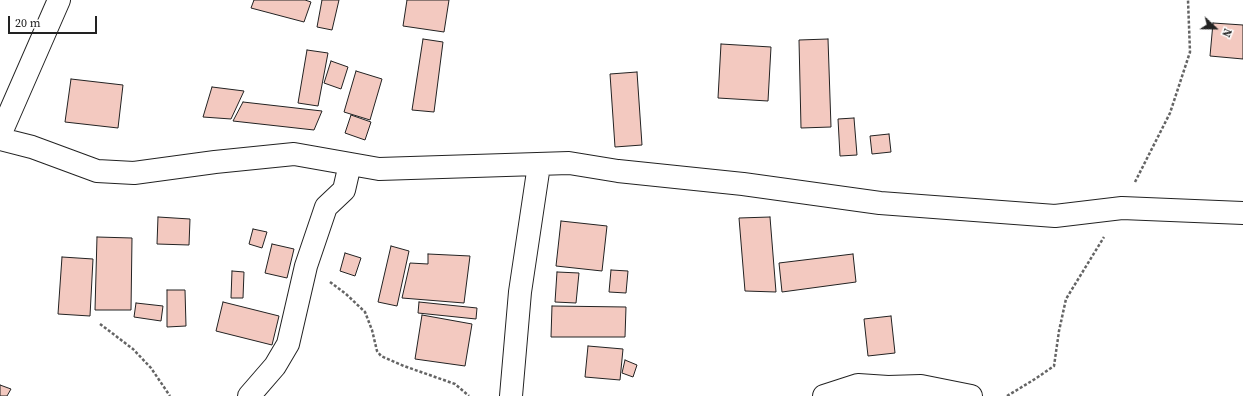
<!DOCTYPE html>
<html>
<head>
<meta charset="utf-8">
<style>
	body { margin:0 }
	#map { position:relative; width:1243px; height:396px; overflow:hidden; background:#fff; font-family:"Source Serif 4",serif }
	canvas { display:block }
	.north { position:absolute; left:1195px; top:8px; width:40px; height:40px; -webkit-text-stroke:3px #fff; paint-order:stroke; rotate:112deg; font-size:11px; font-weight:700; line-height:16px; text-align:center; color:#222 }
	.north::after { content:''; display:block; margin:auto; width:14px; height:18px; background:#222; clip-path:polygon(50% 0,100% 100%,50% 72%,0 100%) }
	.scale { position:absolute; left:8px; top:16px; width:89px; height:18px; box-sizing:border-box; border:2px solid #222; border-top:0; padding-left:5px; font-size:12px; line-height:14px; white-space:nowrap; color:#222; -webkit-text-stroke:3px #fff; paint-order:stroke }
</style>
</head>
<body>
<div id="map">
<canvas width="1243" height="396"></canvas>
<div class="north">N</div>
<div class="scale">20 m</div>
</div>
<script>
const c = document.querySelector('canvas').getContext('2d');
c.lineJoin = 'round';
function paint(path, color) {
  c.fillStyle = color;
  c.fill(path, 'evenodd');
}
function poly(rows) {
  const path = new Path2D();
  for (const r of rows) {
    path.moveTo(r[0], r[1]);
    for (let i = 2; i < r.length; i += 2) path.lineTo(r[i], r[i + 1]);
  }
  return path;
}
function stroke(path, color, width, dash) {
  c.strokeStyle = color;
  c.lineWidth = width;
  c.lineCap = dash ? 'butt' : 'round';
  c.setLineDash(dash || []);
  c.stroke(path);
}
const building = poly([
	[254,0,305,0,311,2,304,22,251,8,254,0],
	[322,0,339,0,332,30,317,27,322,0],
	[407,0,449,0,444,32,403,26,407,0],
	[1213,23,1243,25,1243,59,1210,56,1213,23],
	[423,39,443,42,434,112,412,110,423,39],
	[828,39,831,127,801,128,799,40,828,39],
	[721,44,771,47,768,101,718,98,721,44],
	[307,50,328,53,318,106,298,103,307,50],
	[331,61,348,67,341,89,324,83,331,61],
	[356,71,382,79,370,120,344,112,356,71],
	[637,72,642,145,615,147,610,74,637,72],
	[71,79,123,85,118,128,65,122,71,79],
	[212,87,244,91,231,119,203,117,212,87],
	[243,102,322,111,314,130,233,121,243,102],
	[351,115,371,122,365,140,345,133,351,115],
	[854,118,857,155,840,156,838,119,854,118],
	[889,134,891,152,872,154,870,136,889,134],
	[158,217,190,219,189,245,157,244,158,217],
	[770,217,776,292,745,291,739,218,770,217],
	[561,221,607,226,602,271,556,266,561,221],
	[253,229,267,232,262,248,249,244,253,229],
	[97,237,132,238,131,310,95,310,97,237],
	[272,244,294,249,287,278,265,273,272,244],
	[391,246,409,251,397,306,378,302,391,246],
	[345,253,361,258,355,276,340,271,345,253],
	[428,254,470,256,464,303,402,298,410,263,428,264,428,254],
	[853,254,856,282,782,292,779,263,853,254],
	[62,257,93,259,90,316,58,314,62,257],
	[611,270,628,271,626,293,609,292,611,270],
	[232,271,244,272,243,298,231,298,232,271],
	[557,272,579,273,576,303,555,302,557,272],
	[167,290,185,290,186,326,167,327,167,290],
	[223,302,279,316,272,345,216,331,223,302],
	[419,302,477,308,476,319,418,313,419,302],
	[136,303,163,306,161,321,134,317,136,303],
	[552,306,626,307,625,337,551,337,552,306],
	[422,315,472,324,465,366,415,359,422,315],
	[891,316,895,353,868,356,864,319,891,316],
	[588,346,623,349,620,380,585,377,588,346],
	[625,360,637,365,633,377,622,373,625,360],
	[0,385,11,389,7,396,0,396,0,385]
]);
paint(building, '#f3c9c0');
stroke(building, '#222', 1);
const minor = poly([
	[0,135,59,0],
	[0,139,32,147,97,171,134,173,215,162,294,154,379,169,569,163,618,171,743,184,880,203,1055,216,1122,208,1243,213],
	[249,396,275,366,288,344,306,266,326,207,344,190,350,164],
	[511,396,520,292,539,165],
	[824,396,858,385,888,387],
	[878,396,888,387,921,386,971,396]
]);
stroke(minor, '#222', 24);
stroke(poly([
	[1135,182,1170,113,1190,52,1188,0],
	[330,282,346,294,365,312,372,330,377,351,381,356,404,366,455,384,469,396],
	[100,324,133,349,151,368,170,396],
	[1007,396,1035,379,1054,366,1059,331,1066,299,1104,237]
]), '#646464', 2.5, [3, 2]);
stroke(minor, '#fff', 22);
</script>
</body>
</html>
